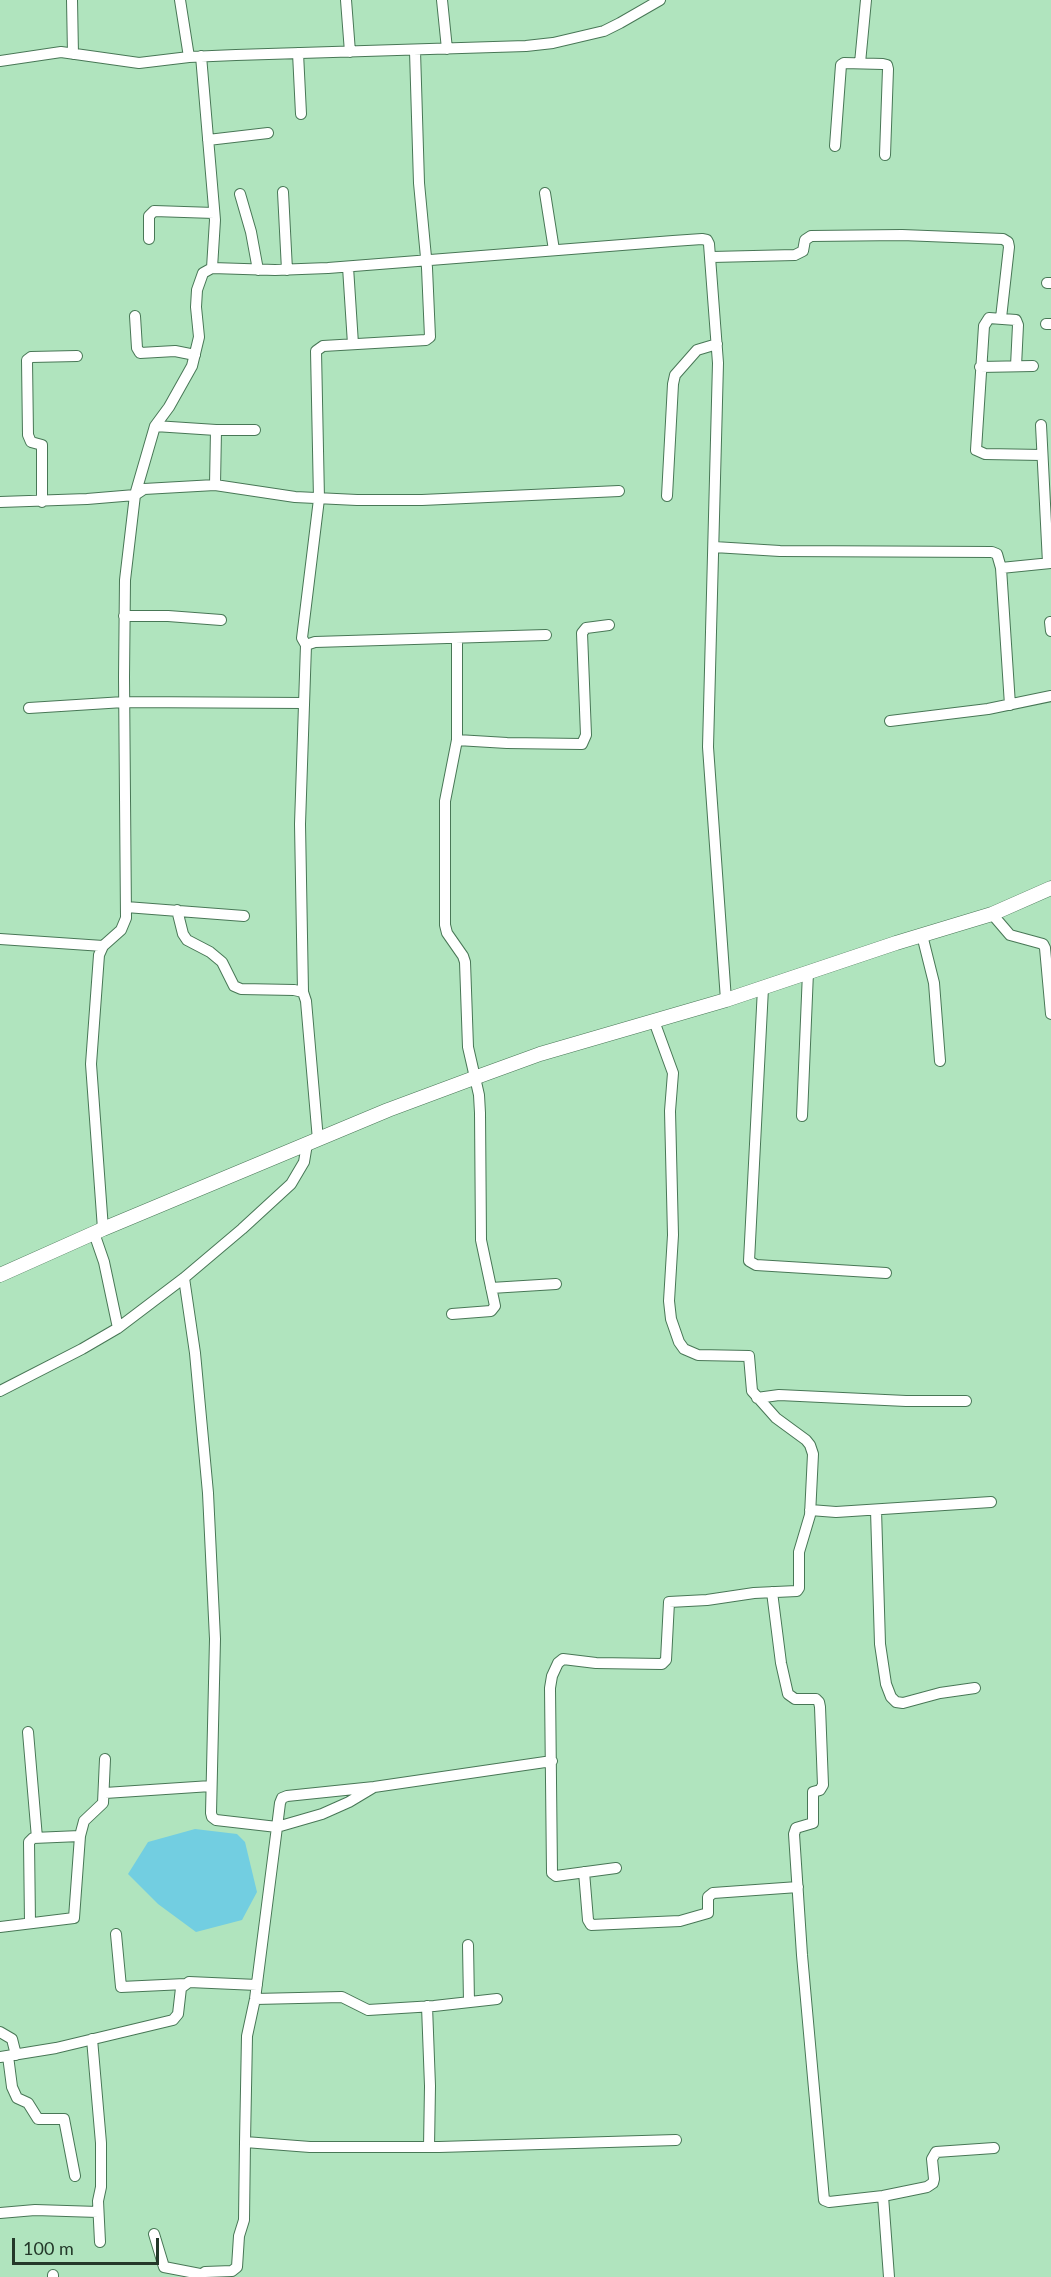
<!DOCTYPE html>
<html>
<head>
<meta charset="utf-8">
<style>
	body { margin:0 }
	#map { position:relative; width:1051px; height:2277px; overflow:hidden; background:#b0e4be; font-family:Lato,sans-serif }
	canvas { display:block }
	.scale { position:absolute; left:12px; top:2238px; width:147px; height:27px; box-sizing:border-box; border:3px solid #233829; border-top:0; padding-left:8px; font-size:18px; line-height:21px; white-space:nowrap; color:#233829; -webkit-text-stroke:4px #b0e4be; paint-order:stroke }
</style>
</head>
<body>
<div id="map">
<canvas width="1051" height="2277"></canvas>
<div class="scale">100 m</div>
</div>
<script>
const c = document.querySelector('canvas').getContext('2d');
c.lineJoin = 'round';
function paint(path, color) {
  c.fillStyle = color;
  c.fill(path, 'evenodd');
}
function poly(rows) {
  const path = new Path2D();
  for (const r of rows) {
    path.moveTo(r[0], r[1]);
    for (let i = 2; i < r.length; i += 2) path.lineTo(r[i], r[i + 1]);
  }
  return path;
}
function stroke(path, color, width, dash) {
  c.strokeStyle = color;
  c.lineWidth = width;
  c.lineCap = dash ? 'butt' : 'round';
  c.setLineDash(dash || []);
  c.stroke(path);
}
paint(poly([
	[195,1829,237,1834,245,1842,257,1892,242,1920,196,1932,158,1904,128,1874,148,1842]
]), '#72cee1');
const minor = poly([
	[72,0,73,54],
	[180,0,189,57],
	[346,0,350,52],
	[442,0,447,49],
	[298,53,301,114],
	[0,61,61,52,139,63,189,57,236,55,526,46,553,43,604,31,620,23,660,0],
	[860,63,866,0],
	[208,140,268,133],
	[835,146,841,65,844,63,883,64,887,65,888,69,885,155],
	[283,192,287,270],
	[545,193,554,250],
	[240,194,251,232,258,270],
	[149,239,149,216,154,211,214,213],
	[712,257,795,255,803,251,805,240,811,236,902,235,1003,239,1008,242,1009,247,1001,318],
	[348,267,353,344],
	[212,268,275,270,328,268,673,241,702,239,707,240,709,244,718,363,708,747,726,1000],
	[1047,283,1051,283],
	[135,316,137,348,140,353,175,351,195,355],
	[1046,324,1051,324],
	[1016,366,1018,325,1016,320,989,318,984,326,976,450,985,454,1042,455],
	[980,367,1033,366],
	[1041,425,1048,563],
	[155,426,216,430,215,485,295,497,357,500,422,500,619,491],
	[216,430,255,430],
	[667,496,673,384,675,375,697,350,717,344],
	[0,502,87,499,135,495,144,489,215,485],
	[42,502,42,445,31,442,28,435,27,360,31,357,77,356],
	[714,547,780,551,992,552,997,554,1001,568,1010,705],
	[1001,568,1051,563],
	[124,616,168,616,221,620],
	[1050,622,1051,631],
	[306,645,302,638,319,499,316,351,323,346,426,340,430,337,427,268,419,183,415,51],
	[29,708,124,702,304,703],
	[890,721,988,709,1051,696],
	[457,740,507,743,582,744,586,735,582,633,586,628,609,625],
	[126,907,244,916],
	[177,910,183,934,187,940,210,952,222,962,234,986,241,989,294,990,303,992,306,1001,318,1140],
	[992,914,1010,935,1043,944,1045,948,1051,1014],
	[922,935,934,983,940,1061],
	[0,939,103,946],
	[763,988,749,1261,756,1265,886,1273],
	[303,992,300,824,306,645,315,642,546,635],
	[802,1116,808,972],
	[103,1229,91,1064,99,955,103,946,121,930,126,918,124,677,125,580,135,495,155,426,169,407,192,366,199,337,196,307,197,290,203,273,212,268,215,220,201,56],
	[94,1233,104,1262,118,1328],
	[184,1278,195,1353,208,1493,215,1639,211,1813,212,1817,216,1820,277,1827,255,1999,247,2036,245,2142,310,2147,439,2147,676,2140],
	[491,1288,556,1284],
	[452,1314,491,1311,495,1306,481,1240,480,1113,479,1095,468,1047,465,962,463,956,447,933,445,925,445,801,457,740,457,638],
	[0,1391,82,1349,118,1328,184,1278,242,1229,291,1184,304,1162,307,1144],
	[757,1398,779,1395,906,1401,966,1401],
	[810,1510,836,1512,991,1502],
	[876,1510,880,1644,886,1684,891,1697,896,1702,903,1703,940,1693,975,1688],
	[772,1592,781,1663,788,1694,795,1699,816,1699,819,1702,820,1707,823,1785,820,1790,813,1792,813,1823,796,1828,794,1834,802,1955,824,2200,829,2202,883,2196,927,2187,933,2183,934,2179,932,2159,936,2152,994,2148],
	[28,1732,37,1838],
	[374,1787,349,1802,322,1814,277,1827,280,1803,282,1798,287,1796,374,1787,552,1761],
	[105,1793,211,1786],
	[616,1868,556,1876,552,1873,550,1688,552,1676,558,1663,563,1659,596,1663,662,1664,666,1660,669,1602,707,1600,754,1593,797,1591,799,1588,799,1552,810,1515,813,1454,810,1445,806,1440,776,1418,752,1391,749,1356,698,1355,684,1349,679,1342,671,1319,669,1301,673,1235,670,1111,673,1073,654,1021],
	[584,1872,588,1920,591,1925,680,1921,708,1913,708,1897,713,1893,798,1887],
	[30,1923,29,1842,33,1838,80,1836],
	[0,1927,74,1918,80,1836,84,1821,103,1803,105,1759],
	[116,1934,121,1987,185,1984],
	[468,1945,469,2002],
	[255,1999,342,1997,368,2010,434,2006,497,1999],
	[427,2006,430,2086,429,2147],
	[0,2032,12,2039,16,2055],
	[92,2039,101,2143,101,2187,98,2201,100,2242],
	[8,2056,12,2087,17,2098,28,2103,38,2119,64,2119,75,2176],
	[0,2057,56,2048,173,2020,178,2014,181,1988,189,1982,257,1985],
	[883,2196,889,2277],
	[0,2213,35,2210,98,2212],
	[154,2234,164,2267,200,2274],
	[53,2275,53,2277],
	[198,2277,205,2272,232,2271,237,2267,239,2236,244,2220,245,2142]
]);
const major = poly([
	[0,1275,103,1229,388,1110,474,1078,540,1054,726,1000,896,943,992,914,1051,888]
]);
stroke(minor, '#487756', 12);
stroke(major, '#487756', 15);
stroke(minor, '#fff', 10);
stroke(major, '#fff', 14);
</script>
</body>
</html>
